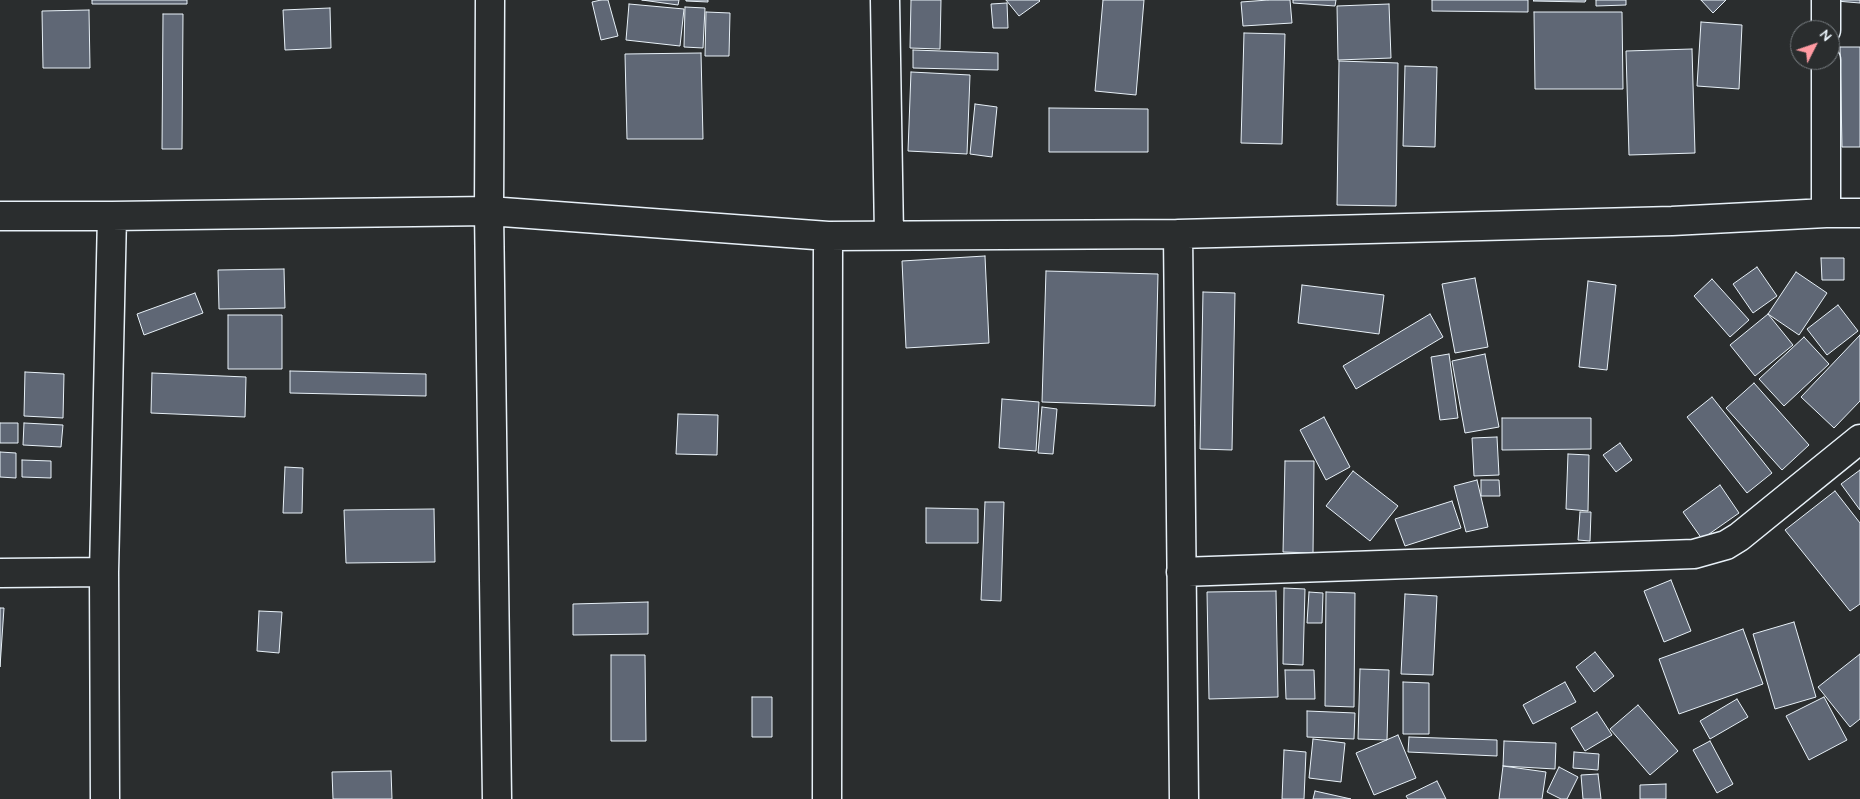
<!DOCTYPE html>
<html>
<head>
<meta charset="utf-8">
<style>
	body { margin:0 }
	#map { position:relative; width:1860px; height:799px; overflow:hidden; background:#2a2d2e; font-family:"Architects Daughter",sans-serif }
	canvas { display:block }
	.north { position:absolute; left:1790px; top:20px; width:50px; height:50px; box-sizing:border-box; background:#2a2d2e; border:1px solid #767b7f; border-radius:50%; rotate:49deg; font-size:14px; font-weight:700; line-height:20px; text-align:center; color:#e8f1f8 }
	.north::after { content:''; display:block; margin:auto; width:18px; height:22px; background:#ff9aa2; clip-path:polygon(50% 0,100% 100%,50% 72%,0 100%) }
</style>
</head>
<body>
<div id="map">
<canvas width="1860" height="799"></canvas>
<div class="north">N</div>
</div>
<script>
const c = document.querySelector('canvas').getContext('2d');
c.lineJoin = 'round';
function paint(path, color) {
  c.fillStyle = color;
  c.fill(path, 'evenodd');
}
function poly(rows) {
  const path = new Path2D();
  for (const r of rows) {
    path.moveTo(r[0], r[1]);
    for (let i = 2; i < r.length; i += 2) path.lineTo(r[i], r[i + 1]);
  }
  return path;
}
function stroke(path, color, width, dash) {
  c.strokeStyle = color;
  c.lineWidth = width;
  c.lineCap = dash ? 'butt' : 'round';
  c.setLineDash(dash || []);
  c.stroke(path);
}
const building = poly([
	[92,0,187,0,187,4,92,4,92,0],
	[601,0,608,0,618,36,601,40,592,2,601,0],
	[642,0,679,0,678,5,642,0],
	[686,0,708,0,708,2,686,1,686,0],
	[911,0,941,0,940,49,910,48,911,0],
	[1006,0,1039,0,1040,1,1019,16,1006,0],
	[1103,0,1144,0,1136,95,1095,91,1103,0],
	[1268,0,1290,0,1292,23,1243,26,1241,2,1268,0],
	[1293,0,1336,0,1335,6,1293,3,1293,0],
	[1432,0,1528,0,1528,12,1432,11,1432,0],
	[1534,0,1586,0,1585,2,1533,1,1534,0],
	[1596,0,1626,0,1626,5,1596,6,1596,0],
	[1701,0,1726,0,1713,13,1701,0],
	[1836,0,1860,0,1860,3,1836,1,1836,0],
	[1007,3,1008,28,993,28,991,4,1007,3],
	[629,4,684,9,680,46,626,40,629,4],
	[1389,4,1391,58,1338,60,1337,6,1389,4],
	[685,7,705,8,703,48,684,47,685,7],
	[330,8,331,48,285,50,283,10,330,8],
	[89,10,90,68,43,68,42,11,89,10],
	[706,12,730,13,729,56,705,56,706,12],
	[1534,12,1622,12,1623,89,1535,89,1534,12],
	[163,14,183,14,182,149,162,149,163,14],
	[1701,22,1742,25,1739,89,1697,86,1701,22],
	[1244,33,1285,34,1282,144,1241,143,1244,33],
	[1840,47,1860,47,1860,147,1842,147,1840,47],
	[1692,49,1695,153,1629,155,1626,51,1692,49],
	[913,50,998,53,998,70,913,68,913,50],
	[701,53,703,139,627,139,625,54,701,53],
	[1339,61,1398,63,1396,206,1337,205,1339,61],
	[1405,66,1437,67,1435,147,1403,146,1405,66],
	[911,72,970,75,967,154,908,151,911,72],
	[975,104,997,107,992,157,970,154,975,104],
	[1049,108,1148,109,1148,152,1049,152,1049,108],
	[985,256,989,343,906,348,902,261,985,256],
	[1821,258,1844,258,1844,280,1822,280,1821,258],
	[1757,267,1777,296,1753,313,1733,284,1757,267],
	[284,269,285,308,219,309,218,270,284,269],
	[1046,271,1158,274,1155,406,1042,402,1046,271],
	[1796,272,1827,293,1799,335,1768,314,1796,272],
	[1475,278,1488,347,1455,353,1442,284,1475,278],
	[1712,279,1749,320,1730,337,1694,296,1712,279],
	[1588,281,1616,285,1607,370,1579,367,1588,281],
	[1302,285,1384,295,1379,334,1298,323,1302,285],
	[1203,292,1235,293,1232,450,1200,449,1203,292],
	[195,293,203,313,144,335,137,314,195,293],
	[1838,305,1858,331,1827,355,1807,329,1838,305],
	[1430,314,1443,337,1356,389,1343,366,1430,314],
	[1768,314,1793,345,1755,376,1730,345,1768,314],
	[228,315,282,315,282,369,228,369,228,315],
	[1860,335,1860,401,1834,428,1801,397,1860,335],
	[1804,337,1829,364,1784,406,1759,379,1804,337],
	[1449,354,1458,418,1440,420,1431,357,1449,354],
	[1485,354,1499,427,1465,433,1452,361,1485,354],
	[290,371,426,374,426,396,290,393,290,371],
	[25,372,64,374,63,418,24,416,25,372],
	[152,373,246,377,245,417,151,413,152,373],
	[1754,383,1809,445,1782,470,1726,408,1754,383],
	[1712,397,1772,473,1747,493,1687,417,1712,397],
	[1002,399,1039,402,1036,451,999,448,1002,399],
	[1042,407,1057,409,1053,454,1038,453,1042,407],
	[678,414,718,415,717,455,676,454,678,414],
	[1324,417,1350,467,1326,480,1300,430,1324,417],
	[1502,418,1591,418,1591,449,1502,450,1502,418],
	[0,423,18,423,18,443,0,443,0,423],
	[24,423,63,425,61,447,23,445,24,423],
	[1497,437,1499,475,1474,476,1472,438,1497,437],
	[1620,443,1632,460,1616,472,1603,455,1620,443],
	[0,452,16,453,16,478,0,477,0,452],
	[1568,454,1589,455,1588,511,1566,509,1568,454],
	[22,460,51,461,51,478,22,477,22,460],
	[1285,461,1314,461,1313,553,1283,552,1285,461],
	[285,467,303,468,302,513,283,513,285,467],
	[1860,470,1860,510,1841,484,1860,470],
	[1353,471,1398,506,1370,541,1326,506,1353,471],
	[1477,480,1488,527,1466,532,1454,486,1477,480],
	[1481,480,1499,480,1500,496,1481,496,1481,480],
	[1720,485,1739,513,1702,539,1683,512,1720,485],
	[1835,491,1860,523,1860,604,1850,611,1785,530,1835,491],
	[1452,501,1461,528,1405,546,1395,519,1452,501],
	[985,502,1004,502,1001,601,981,600,985,502],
	[926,508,978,509,978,543,926,543,926,508],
	[434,509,435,562,346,563,344,510,434,509],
	[1580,512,1591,512,1590,541,1578,540,1580,512],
	[1671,580,1691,631,1664,642,1644,591,1671,580],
	[1284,588,1305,589,1303,665,1283,664,1284,588],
	[1276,591,1278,697,1209,699,1207,592,1276,591],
	[1309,592,1323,593,1322,623,1307,623,1309,592],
	[1326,592,1355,593,1354,707,1325,706,1326,592],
	[1405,594,1437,596,1433,675,1401,674,1405,594],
	[648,602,648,634,573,635,573,604,648,602],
	[0,608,4,608,0,667,0,608],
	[259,611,282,612,279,653,257,651,259,611],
	[1794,622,1816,697,1775,709,1753,634,1794,622],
	[1743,629,1763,684,1679,714,1659,659,1743,629],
	[1595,652,1614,676,1594,692,1576,667,1595,652],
	[1860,654,1860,719,1850,727,1818,687,1860,654],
	[611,655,645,655,646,741,611,741,611,655],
	[1360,669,1389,670,1387,740,1358,739,1360,669],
	[1285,670,1314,670,1315,699,1286,699,1285,670],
	[1403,682,1429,683,1429,734,1403,734,1403,682],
	[1565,682,1576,702,1533,724,1523,705,1565,682],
	[752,697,772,697,772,737,752,737,752,697],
	[1824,697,1847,740,1809,760,1786,716,1824,697],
	[1737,699,1748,717,1710,739,1700,721,1737,699],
	[1638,705,1678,751,1650,775,1610,729,1638,705],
	[1307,711,1355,713,1354,739,1307,737,1307,711],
	[1597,712,1612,735,1585,751,1571,728,1597,712],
	[1398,735,1416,778,1374,795,1356,753,1398,735],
	[1409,737,1497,740,1497,756,1408,752,1409,737],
	[1313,739,1345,743,1341,782,1309,778,1313,739],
	[1504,741,1556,743,1555,769,1503,766,1504,741],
	[1710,741,1733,784,1717,793,1693,750,1710,741],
	[1284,750,1306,752,1304,799,1282,799,1284,750],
	[1574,752,1599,754,1598,770,1573,768,1574,752],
	[1503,766,1546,772,1542,799,1499,799,1503,766],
	[1559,767,1578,777,1567,799,1561,799,1547,792,1559,767],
	[391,771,392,799,333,799,332,772,391,771],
	[1598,774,1601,799,1583,799,1581,775,1598,774],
	[1437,781,1446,799,1408,799,1406,796,1437,781],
	[1666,784,1666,799,1640,799,1640,785,1666,784],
	[1315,791,1351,799,1313,799,1315,791]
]);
paint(building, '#5f6775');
stroke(building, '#e8f1f8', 1);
const minor = poly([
	[490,0,489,211,497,799],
	[885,0,889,235],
	[1826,0,1826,30],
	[1826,60,1826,213],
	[0,216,112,216,489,211,828,236,1178,234,1672,221,1826,213,1860,213],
	[1178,234,1184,799],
	[1181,572,1694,554,1726,545,1739,537,1860,439],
	[0,573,104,572],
	[105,799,104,572,112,216],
	[827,799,828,236]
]);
stroke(minor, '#e8f1f8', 31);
stroke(minor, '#2a2d2e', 28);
</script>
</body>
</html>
